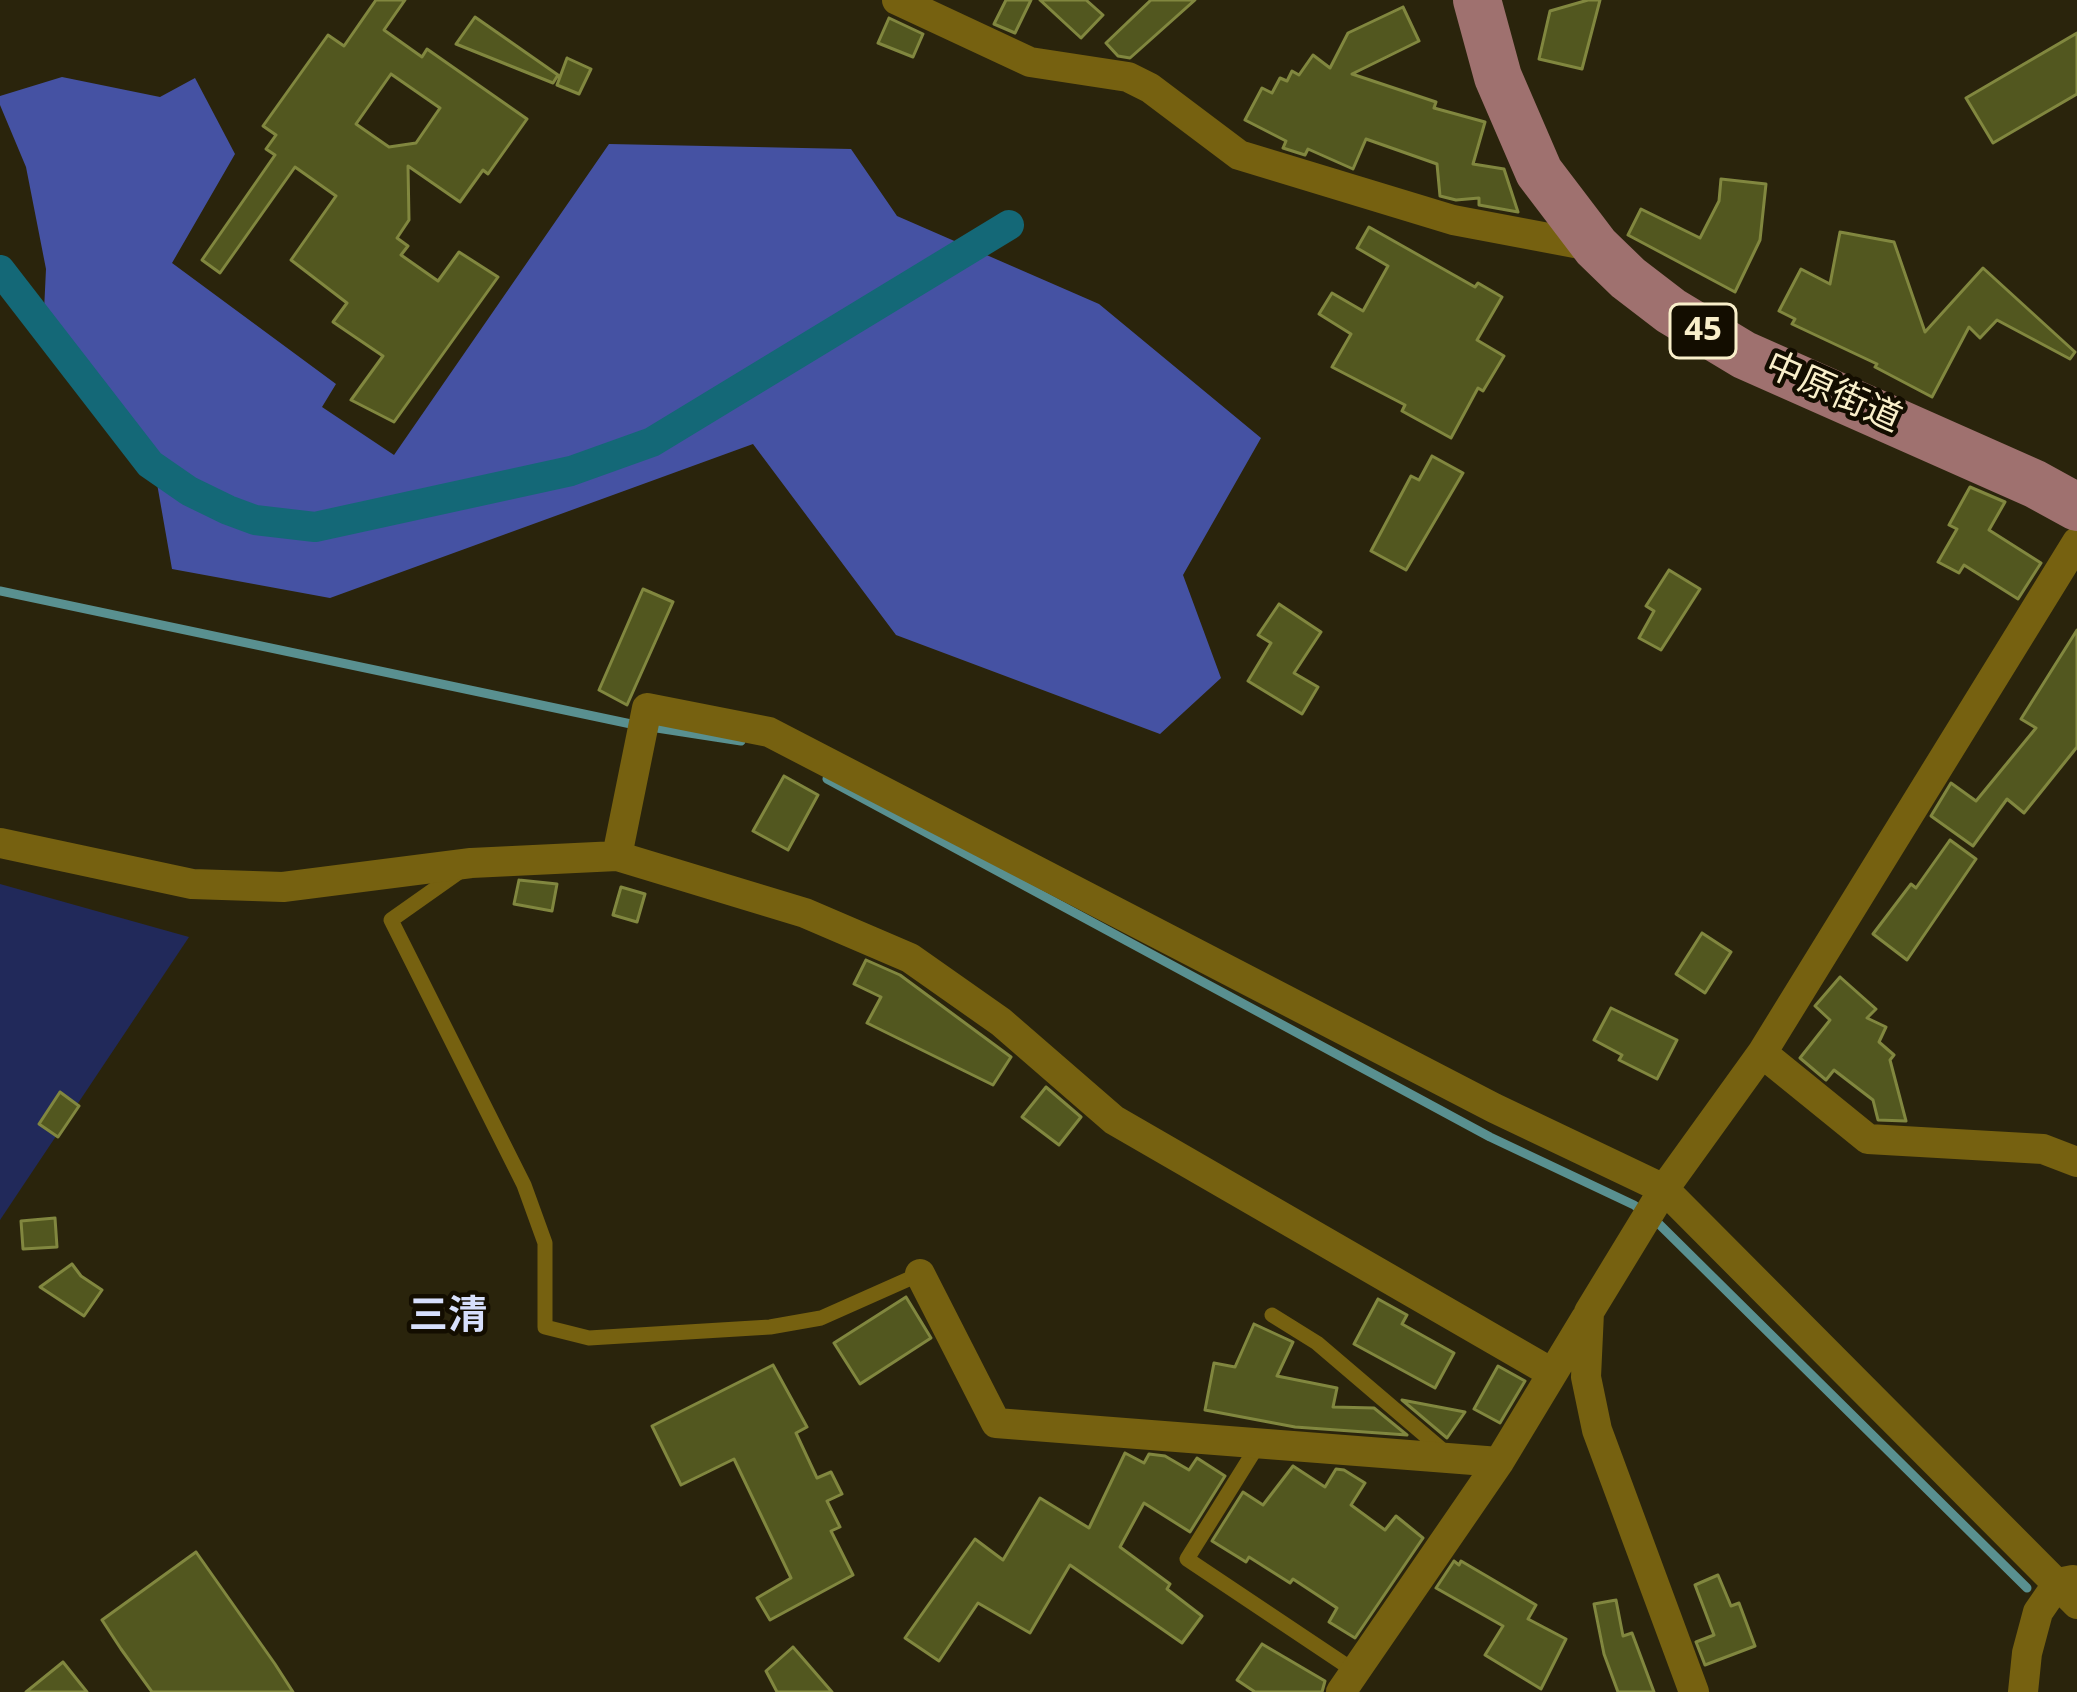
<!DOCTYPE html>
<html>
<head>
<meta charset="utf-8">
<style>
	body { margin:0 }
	canvas { display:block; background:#2a240c }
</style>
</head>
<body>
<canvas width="2077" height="1692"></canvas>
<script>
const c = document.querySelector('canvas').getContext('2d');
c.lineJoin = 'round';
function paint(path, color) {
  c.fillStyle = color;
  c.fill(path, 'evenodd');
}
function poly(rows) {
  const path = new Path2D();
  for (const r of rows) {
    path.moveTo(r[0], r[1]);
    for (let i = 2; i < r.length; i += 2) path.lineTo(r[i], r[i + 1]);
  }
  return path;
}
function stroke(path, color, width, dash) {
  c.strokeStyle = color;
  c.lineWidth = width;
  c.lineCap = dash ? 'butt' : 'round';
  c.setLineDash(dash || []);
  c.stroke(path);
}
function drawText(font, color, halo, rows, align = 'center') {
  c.font = font + ' "Open Sans","Noto Sans JP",sans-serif';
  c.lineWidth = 9;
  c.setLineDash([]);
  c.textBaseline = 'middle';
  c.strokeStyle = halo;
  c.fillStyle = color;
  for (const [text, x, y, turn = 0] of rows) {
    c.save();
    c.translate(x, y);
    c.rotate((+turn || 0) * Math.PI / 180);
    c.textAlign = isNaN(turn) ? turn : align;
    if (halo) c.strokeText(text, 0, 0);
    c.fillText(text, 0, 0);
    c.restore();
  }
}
paint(poly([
	[0,884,189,937,0,1220]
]), '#21295a');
paint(poly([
	[62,77,160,97,195,78,235,154,172,263,336,384,322,407,394,455,609,144,851,149,897,216,1099,304,1261,438,1183,575,1221,678,1160,734,896,635,753,444,330,598,172,569,152,455,44,311,46,269,26,167,0,105,0,96]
]), '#4552a3');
stroke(poly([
	[0,591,631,724,741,741],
	[827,779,1490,1137,1634,1205,1659,1224,2027,1588]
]), '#599090', 9);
stroke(poly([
	[0,270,150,464,189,491,228,510,255,520,315,527,571,471,652,442,1009,225]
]), '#146877', 30);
const building = poly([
	[376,0,405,0,384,30,422,57,427,49,527,119,488,174,483,170,460,202,408,166,409,220,397,238,408,246,401,255,438,281,459,252,498,277,394,422,351,400,383,356,333,322,347,303,291,260,336,196,295,167,220,273,202,260,275,155,266,149,276,135,263,126,328,35,344,46,376,0],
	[391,74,440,108,416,143,389,147,356,124,391,74],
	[1006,0,1031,0,1015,33,994,24,1006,0],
	[1040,0,1086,0,1103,15,1081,38,1040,0],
	[1151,0,1195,0,1130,58,1118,56,1106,43,1151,0],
	[1588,0,1600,0,1582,69,1539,59,1550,11,1588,0],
	[1403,7,1419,41,1352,74,1436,102,1434,108,1485,122,1473,164,1504,169,1518,212,1479,205,1479,198,1456,200,1440,196,1437,164,1366,139,1353,169,1308,149,1305,155,1283,148,1286,141,1245,120,1262,88,1272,93,1280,78,1287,81,1292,71,1299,75,1313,55,1330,68,1348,33,1403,7],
	[475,17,558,75,553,83,456,44,475,17],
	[889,18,923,34,913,57,878,43,889,18],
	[2077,33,2077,94,1993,143,1966,98,2077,33],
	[567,58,591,69,579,94,557,85,567,58],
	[1721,179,1766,184,1760,240,1735,292,1628,235,1641,209,1700,238,1719,201,1721,179],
	[1369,227,1475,287,1478,283,1502,297,1477,340,1504,356,1483,391,1478,388,1451,438,1402,411,1405,405,1332,367,1351,334,1319,314,1332,293,1363,311,1388,266,1357,248,1369,227],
	[1840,232,1894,242,1925,332,1983,268,2075,352,2070,359,1997,320,1980,338,1969,327,1932,397,1875,367,1877,364,1792,324,1795,319,1779,311,1801,269,1830,284,1840,232],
	[1432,456,1463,473,1406,570,1371,551,1411,476,1419,480,1432,456],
	[1970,487,2005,502,1989,530,2041,563,2018,599,1964,565,1959,573,1938,562,1957,529,1949,525,1970,487],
	[1669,570,1700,589,1661,650,1639,638,1654,611,1646,606,1669,570],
	[643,589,673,602,627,705,599,690,643,589],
	[1279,604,1321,632,1294,673,1318,687,1302,714,1248,681,1271,643,1258,635,1279,604],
	[2077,630,2077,747,2024,813,2007,799,1973,846,1931,816,1951,783,1976,801,2036,728,2021,719,2077,630],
	[784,776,818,795,788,850,753,831,784,776],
	[1950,840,1976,859,1907,960,1873,934,1911,884,1916,888,1950,840],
	[519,880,557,884,552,911,514,904,519,880],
	[621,887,645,894,637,922,613,915,621,887],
	[1702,933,1731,952,1705,993,1676,974,1702,933],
	[866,960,900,975,1011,1057,993,1085,867,1023,881,997,854,984,866,960],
	[1840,977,1876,1009,1867,1018,1886,1027,1879,1042,1894,1055,1890,1060,1906,1121,1878,1120,1873,1100,1834,1070,1826,1080,1800,1058,1830,1020,1815,1006,1840,977],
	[1611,1008,1677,1040,1657,1079,1619,1060,1622,1055,1594,1040,1611,1008],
	[1046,1087,1081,1117,1059,1145,1022,1117,1046,1087],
	[60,1092,79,1106,58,1137,39,1124,60,1092],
	[55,1218,57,1247,23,1249,21,1221,55,1218],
	[72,1264,81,1276,102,1290,84,1316,40,1287,72,1264],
	[906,1297,931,1338,860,1384,834,1343,906,1297],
	[1378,1299,1407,1315,1402,1324,1454,1353,1435,1388,1354,1344,1378,1299],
	[1254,1324,1293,1342,1277,1376,1337,1388,1333,1407,1374,1408,1407,1435,1295,1427,1205,1410,1214,1363,1235,1367,1254,1324],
	[773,1365,807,1427,796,1433,817,1478,831,1472,842,1494,827,1501,840,1527,831,1531,853,1575,770,1620,757,1598,791,1578,734,1459,681,1485,652,1426,773,1365],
	[1498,1366,1525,1381,1500,1423,1474,1409,1498,1366],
	[1402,1400,1465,1412,1447,1438,1402,1400],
	[1125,1453,1144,1463,1149,1454,1165,1456,1189,1470,1197,1458,1225,1476,1190,1532,1144,1503,1120,1547,1170,1584,1167,1589,1202,1616,1182,1643,1070,1565,1030,1633,978,1603,939,1661,905,1638,975,1539,1003,1560,1040,1498,1089,1528,1125,1453],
	[1293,1466,1325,1487,1336,1469,1344,1470,1365,1483,1351,1505,1385,1530,1396,1516,1423,1538,1355,1638,1329,1622,1337,1608,1293,1579,1290,1583,1249,1557,1246,1562,1212,1541,1243,1492,1263,1505,1293,1466],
	[196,1552,275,1664,293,1692,152,1692,121,1649,102,1620,196,1552],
	[1454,1561,1459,1565,1461,1561,1536,1605,1528,1619,1566,1639,1541,1689,1485,1655,1503,1626,1436,1588,1454,1561],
	[1718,1575,1731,1606,1739,1603,1755,1646,1705,1665,1696,1642,1714,1635,1695,1585,1718,1575],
	[1616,1600,1623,1636,1632,1633,1654,1692,1618,1692,1604,1654,1594,1604,1616,1600],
	[1262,1644,1325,1681,1322,1692,1255,1692,1237,1680,1262,1644],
	[793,1647,832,1692,777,1692,766,1671,793,1647],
	[63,1662,87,1692,26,1692,63,1662]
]);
paint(building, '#52571f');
stroke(building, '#81873f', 3);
stroke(poly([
	[459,872,391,920,524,1185,545,1243,545,1327,589,1338,770,1327,821,1318,920,1274],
	[1272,1315,1317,1343,1447,1454],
	[1258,1445,1187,1559,1356,1672]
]), '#766110', 15);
stroke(poly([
	[897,0,1030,62,1128,77,1150,88,1239,155,1453,220,1596,247],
	[0,843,192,884,283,887,471,863,617,856,805,913,910,958,1001,1022,1114,1120,1552,1373],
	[617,856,647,708,769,732,1494,1108,1664,1189,2077,1604],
	[1762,1053,1868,1139,2043,1149,2077,1162],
	[920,1274,996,1423,1499,1462],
	[1341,1692,1499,1462,1586,1318],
	[1694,1692,1597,1430,1586,1377,1589,1312,1664,1189,1762,1053,2077,542],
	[2023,1692,2027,1653,2038,1612,2058,1583,2073,1580]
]), '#766110', 30);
stroke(poly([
	[1477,0,1498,77,1539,172,1596,247,1628,278,1671,311,1744,355,2035,484,2077,507]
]), '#9f716f', 48);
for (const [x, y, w] of [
	[1703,331,66]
]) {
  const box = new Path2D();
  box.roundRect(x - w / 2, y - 27, w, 54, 9);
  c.fillStyle = '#130d00';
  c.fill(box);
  stroke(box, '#f9efca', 3);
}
drawText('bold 33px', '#f9efca', null, [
	["45",1703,331]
]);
drawText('36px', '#f9efca', '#130d00', [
	["中原街道",1833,393,24]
]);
drawText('bold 39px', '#d7dffc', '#130d00', [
	["三清",448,1317]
]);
</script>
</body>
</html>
